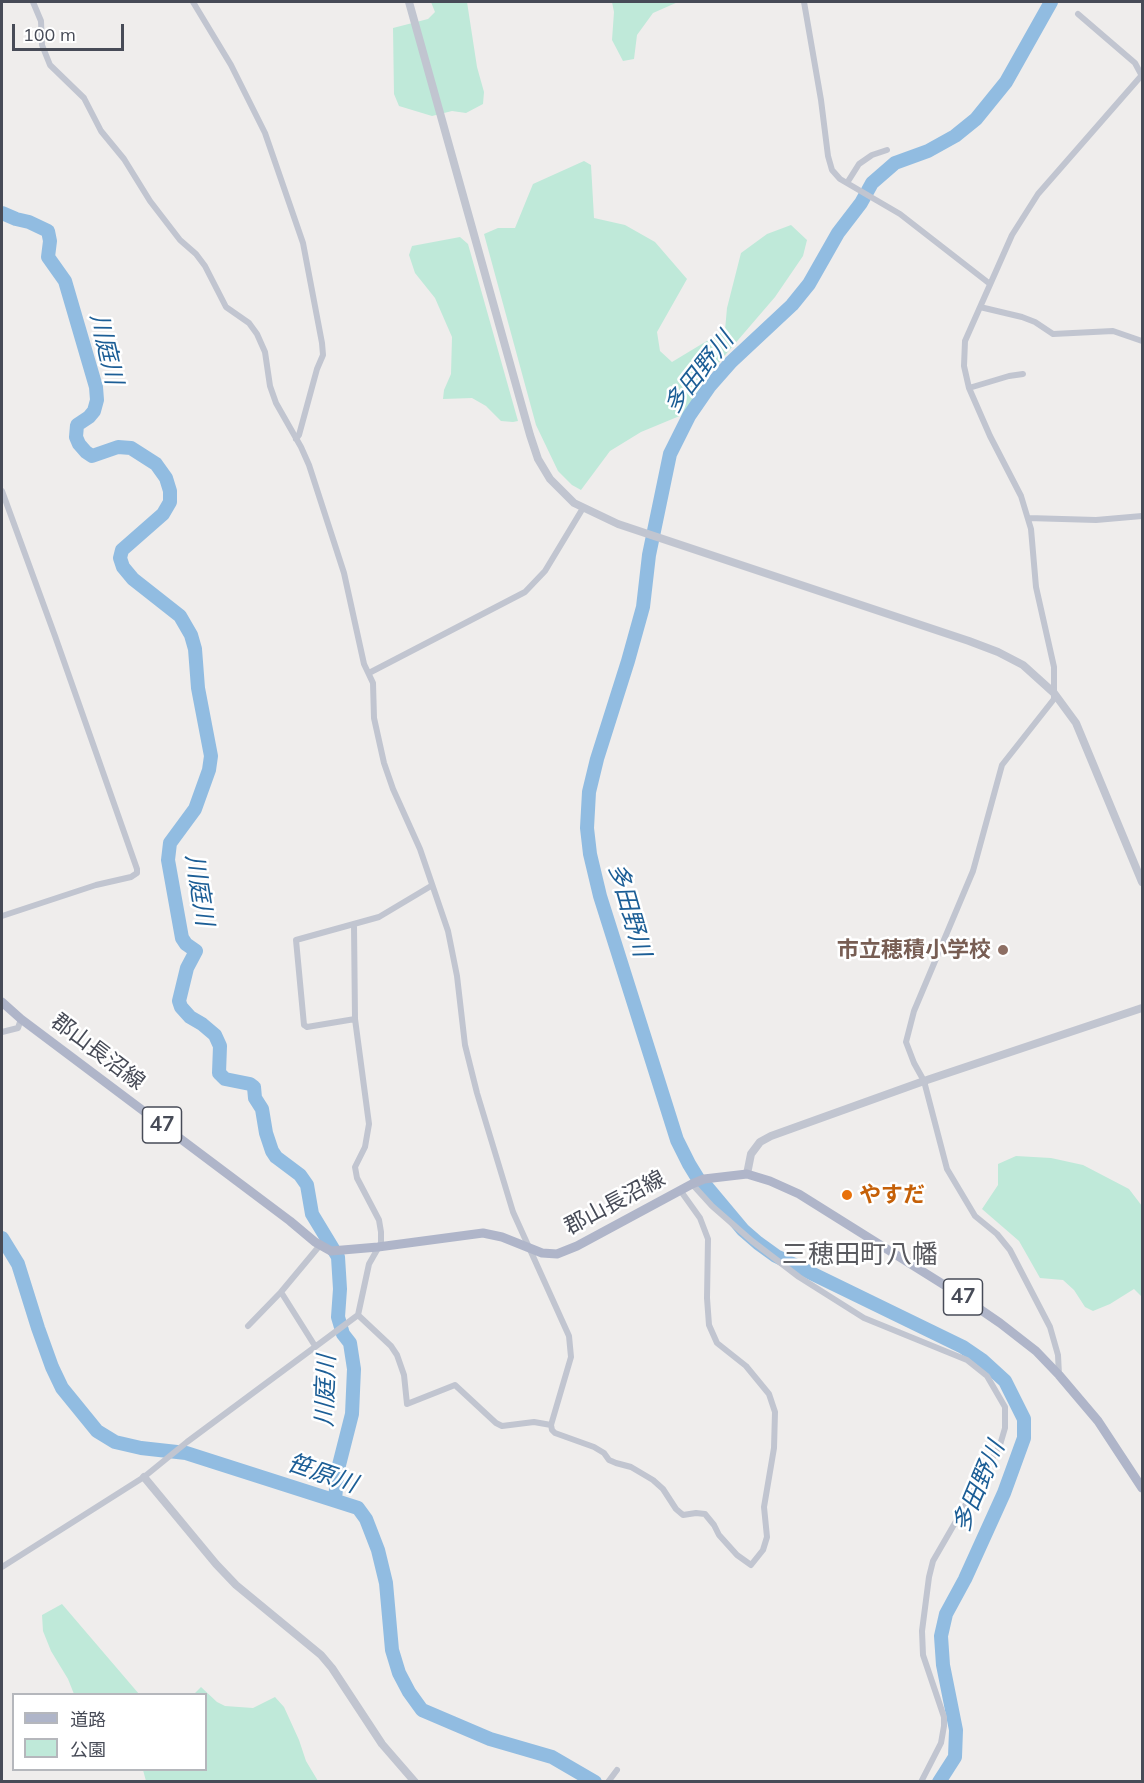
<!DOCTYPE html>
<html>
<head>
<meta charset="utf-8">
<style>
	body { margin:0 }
	#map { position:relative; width:1144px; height:1783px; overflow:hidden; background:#efedec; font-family:Mulish,"Noto Sans JP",sans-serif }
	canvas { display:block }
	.frame { position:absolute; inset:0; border:3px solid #474b57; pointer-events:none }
	.legend { position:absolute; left:12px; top:1693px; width:195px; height:78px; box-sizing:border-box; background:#fff; border:2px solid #b5b7bc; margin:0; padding:8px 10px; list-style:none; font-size:18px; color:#474b57 }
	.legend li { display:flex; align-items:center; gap:12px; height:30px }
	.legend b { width:30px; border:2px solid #b5b7bc }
	.scale { position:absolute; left:12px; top:24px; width:112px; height:27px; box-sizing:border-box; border:3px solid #474b57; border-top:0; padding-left:8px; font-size:18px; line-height:21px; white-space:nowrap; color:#474b57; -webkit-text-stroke:4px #fff; paint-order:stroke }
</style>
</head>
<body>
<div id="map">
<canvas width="1144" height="1783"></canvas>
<div class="frame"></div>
<ul class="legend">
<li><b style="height:8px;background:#afb5c9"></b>道路</li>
<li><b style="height:16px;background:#bfe9d9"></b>公園</li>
</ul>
<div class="scale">100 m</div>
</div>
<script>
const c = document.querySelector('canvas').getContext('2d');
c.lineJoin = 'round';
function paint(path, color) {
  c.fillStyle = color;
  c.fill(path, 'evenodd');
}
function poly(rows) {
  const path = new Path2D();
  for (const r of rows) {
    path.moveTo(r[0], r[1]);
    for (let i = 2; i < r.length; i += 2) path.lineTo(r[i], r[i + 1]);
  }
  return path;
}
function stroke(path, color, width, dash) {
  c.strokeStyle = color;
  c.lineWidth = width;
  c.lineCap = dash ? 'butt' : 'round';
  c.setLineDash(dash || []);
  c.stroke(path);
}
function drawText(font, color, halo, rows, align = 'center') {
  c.font = font + ' Mulish,"Noto Sans JP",sans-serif';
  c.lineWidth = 5;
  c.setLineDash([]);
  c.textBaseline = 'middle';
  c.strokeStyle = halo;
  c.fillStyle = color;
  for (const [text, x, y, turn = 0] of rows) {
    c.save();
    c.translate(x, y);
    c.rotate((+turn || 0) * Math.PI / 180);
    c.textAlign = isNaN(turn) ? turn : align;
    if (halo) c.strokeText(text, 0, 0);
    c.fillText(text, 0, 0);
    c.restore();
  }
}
paint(poly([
	[431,2,467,2,477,67,484,92,483,104,466,113,452,111,432,116,399,106,394,94,393,28,428,19,435,12],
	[612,2,678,2,653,13,637,35,634,59,623,61,612,40,614,12],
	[584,161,591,165,594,218,625,225,655,242,687,279,657,332,660,351,672,362,725,330,727,308,741,253,767,234,791,225,807,240,803,256,775,297,714,368,696,399,682,415,641,432,610,451,581,490,572,485,558,471,536,425,484,234,498,228,515,228,533,184],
	[460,237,468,244,518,421,513,422,501,421,486,406,472,398,443,399,444,390,451,374,452,337,435,298,415,273,409,255,412,246],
	[1016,1156,1051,1158,1083,1165,1129,1189,1142,1206,1142,1297,1134,1289,1110,1304,1093,1311,1085,1307,1074,1290,1063,1280,1040,1278,1019,1241,982,1209,998,1185,998,1164],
	[62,1604,139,1694,74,1694,68,1679,51,1651,43,1631,42,1615],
	[201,1687,217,1702,225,1706,253,1708,275,1697,284,1707,299,1740,306,1761,318,1781,146,1781,143,1770,206,1770,206,1694,194,1694]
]), '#bfe9d9');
stroke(poly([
	[2,213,16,219,29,222,48,231,50,241,48,257,65,281,96,387,97,400,94,411,89,417,77,425,76,437,79,444,86,452,92,456,118,447,131,448,156,464,166,478,170,491,170,502,163,514,122,550,120,558,123,567,133,579,180,616,191,635,195,649,198,688,211,756,209,770,195,809,170,843,168,860,182,938,186,944,196,951,187,968,179,1001,181,1007,190,1017,202,1024,215,1035,220,1046,219,1073,225,1079,250,1084,254,1087,255,1098,262,1109,266,1133,272,1151,276,1157,300,1175,307,1185,312,1214,338,1257,340,1289,338,1317,343,1334,350,1343,354,1369,352,1414,338,1469,335,1499],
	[2,1238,18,1264,38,1328,52,1367,62,1388,97,1431,115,1442,141,1448,186,1453,358,1508,366,1519,378,1550,386,1583,392,1650,399,1673,409,1692,422,1710,490,1739,552,1757,595,1782],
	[939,1782,955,1757,956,1730,943,1665,941,1636,946,1614,965,1579,1004,1493,1024,1438,1024,1419,1005,1381,982,1360,963,1347,776,1256,758,1243,743,1230,707,1187,700,1182,689,1164,677,1140,600,896,590,854,587,828,589,792,597,759,628,661,643,607,649,555,670,454,689,416,709,387,731,362,792,305,809,284,838,233,861,203,872,183,895,163,928,151,955,136,976,119,1006,82,1051,2]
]), '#91bce1', 14);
stroke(poly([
	[33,2,41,21,42,45,50,65,84,98,101,131,124,159,150,201,180,240,196,254,205,266,226,307,249,323,257,334,265,352,270,386,276,403,301,447,309,465,344,573,364,664,373,683,374,718,384,763,393,789,420,849,448,931,457,976,465,1045,477,1093,513,1212,569,1336,571,1357,551,1425,552,1430,555,1433,594,1447,604,1453,609,1460,616,1463,631,1467,653,1480,663,1489,676,1509,683,1515,696,1513,705,1514,714,1525,719,1535,737,1555,751,1565,763,1550,767,1537,764,1507,774,1448,775,1412,769,1394,746,1366,717,1343,709,1325,707,1298,708,1239,700,1218,680,1190],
	[193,2,231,65,265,133,303,243,322,343,323,355,317,369,299,435,296,439],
	[804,2,821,100,828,156,832,170,840,179,900,214,990,284],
	[1078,14,1135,63,1142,76],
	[847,183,859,164,872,155,887,150],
	[980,307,1022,317,1035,322,1053,334,1113,331,1142,341],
	[969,388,1009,376,1023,374],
	[2,491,55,636,137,869,137,873,131,877,96,885,2,916],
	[1028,518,1096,520,1142,516],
	[369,673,525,592,545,571,583,508],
	[355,1019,307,1027,304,1025,296,940,379,917,431,886],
	[2,1032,18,1028,21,1019],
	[692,1184,712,1206,752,1241,799,1277,864,1318,967,1360,987,1376,1005,1407,1005,1428,1000,1445,933,1561,929,1577,922,1631,923,1655,944,1717,944,1726,941,1743,921,1782],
	[281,1292,315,1346],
	[358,1315,391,1346,397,1355,404,1375,407,1404,455,1385,496,1423,502,1426,534,1422,551,1425],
	[248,1326,281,1292,321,1244],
	[1059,1375,1058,1355,1050,1327,1010,1250,997,1234,975,1216,947,1169,924,1081,914,1063,906,1042,914,1011,973,871,1002,765,1054,699,1054,667,1036,587,1031,529,1021,496,990,436,969,388,964,366,965,341,1012,235,1038,194,1142,75],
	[2,1567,144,1477,187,1442,358,1315,369,1264,381,1243,381,1232,379,1220,357,1178,355,1167,365,1147,369,1124,355,1019,354,925],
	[608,1782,617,1770]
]), '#c1c5d0', 6);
stroke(poly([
	[409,2,530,435,538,459,550,479,574,503,618,524,969,641,998,652,1023,665,1054,693,1076,723,1142,882],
	[747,1174,751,1154,760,1142,771,1136,924,1081,1142,1008],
	[144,1477,216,1564,236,1585,321,1655,332,1668,382,1744,415,1782]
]), '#c1c5d0', 8);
stroke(poly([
	[2,1002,21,1019,290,1221,315,1242,331,1251,378,1247,483,1233,502,1237,542,1253,557,1254,577,1246,692,1184,704,1179,747,1174,770,1181,799,1194,949,1288,1000,1323,1036,1351,1059,1375,1098,1421,1142,1488]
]), '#afb5c9', 9);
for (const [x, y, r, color] of [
	[1003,950,6,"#8d6e63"],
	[847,1195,6,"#e8710a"]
]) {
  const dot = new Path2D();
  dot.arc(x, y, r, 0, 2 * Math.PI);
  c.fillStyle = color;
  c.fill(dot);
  stroke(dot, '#fff', 2);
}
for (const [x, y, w] of [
	[162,1125,39],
	[963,1297,39]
]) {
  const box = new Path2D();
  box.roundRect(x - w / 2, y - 18, w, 36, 4.5);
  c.fillStyle = '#fff';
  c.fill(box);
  stroke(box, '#474b57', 1.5);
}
drawText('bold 21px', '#474b57', null, [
	["47",162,1125],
	["47",963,1297]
]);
drawText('bold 22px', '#785e54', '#fff', [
	["市立穂積小学校",991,950]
], 'right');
drawText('22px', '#474b57', '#fff', [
	["郡山長沼線",98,1052,37],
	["郡山長沼線",615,1203,-28]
]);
drawText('bold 22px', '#c56008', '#fff', [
	["やすだ",859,1195]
], 'left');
drawText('italic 24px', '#1c5e96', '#fff', [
	["川庭川",106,349,77],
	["多田野川",699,373,-52],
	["川庭川",199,890,81],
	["多田野川",629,910,74],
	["川庭川",326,1391,-88],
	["笹原川",322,1474,19],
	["多田野川",979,1487,-67]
]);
drawText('26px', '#5a5b60', '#fff', [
	["三穂田町八幡",860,1255]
]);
</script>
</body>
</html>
